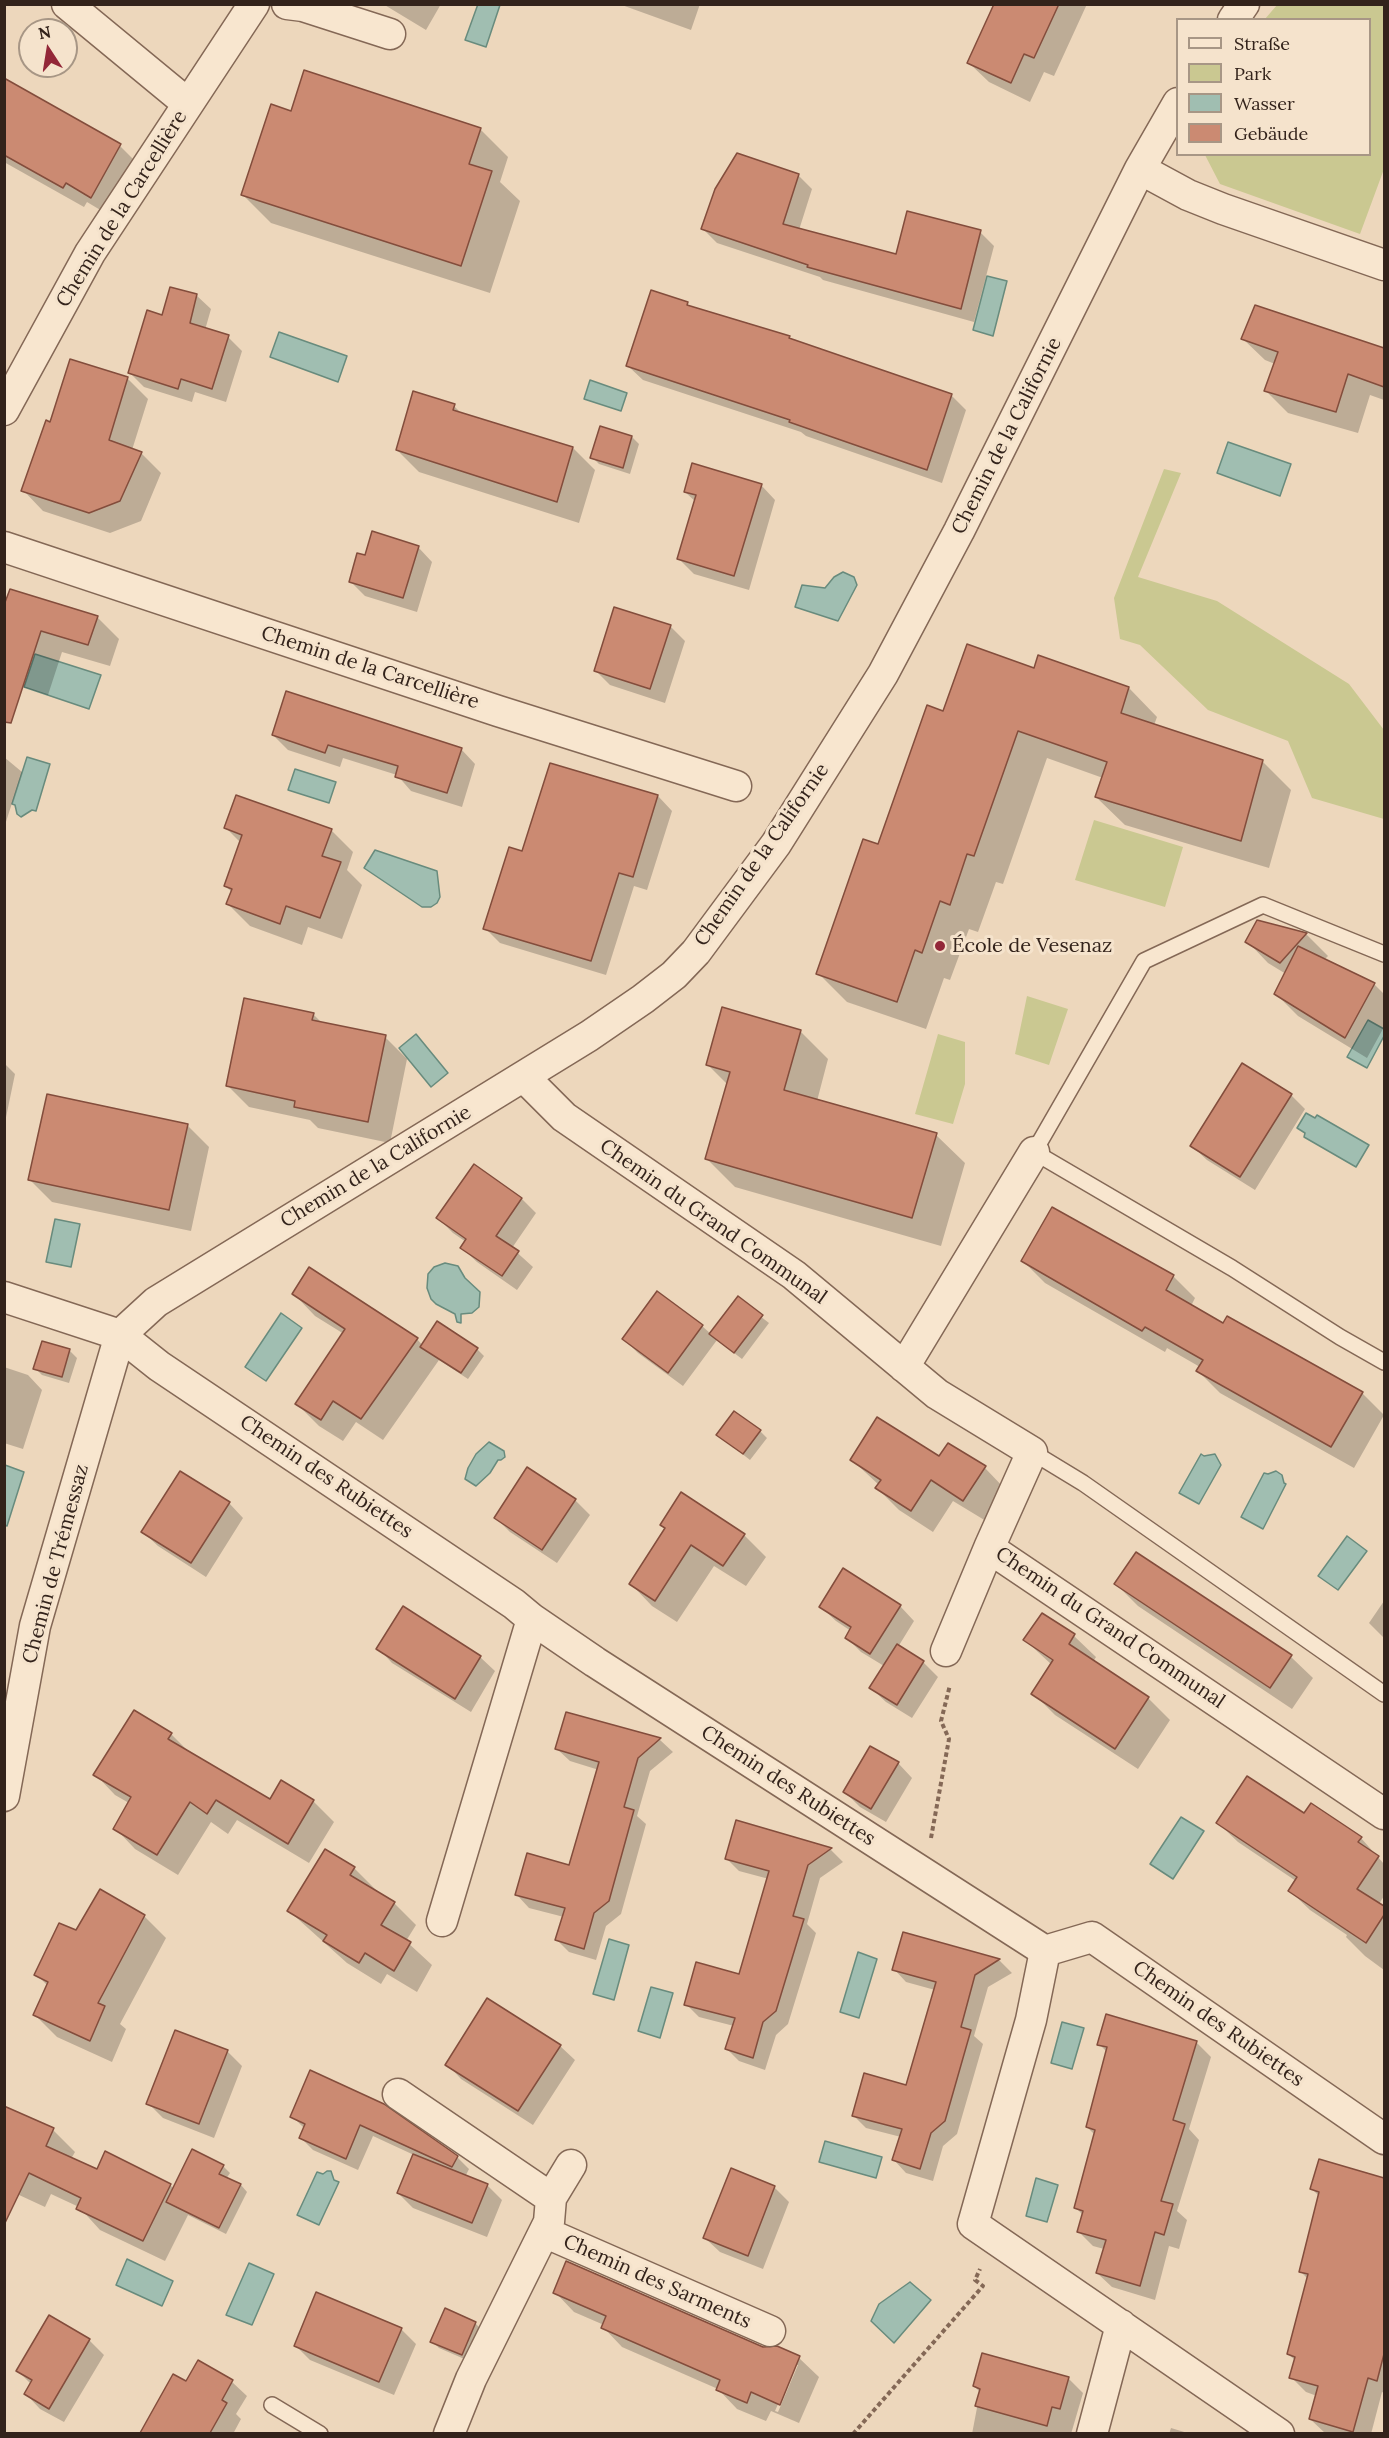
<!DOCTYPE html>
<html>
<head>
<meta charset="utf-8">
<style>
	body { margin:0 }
	#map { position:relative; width:1389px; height:2438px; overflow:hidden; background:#edd7bc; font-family:Lora,serif }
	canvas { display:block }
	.frame { position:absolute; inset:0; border:6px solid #33231b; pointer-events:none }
	.legend { position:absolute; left:1176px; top:18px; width:195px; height:138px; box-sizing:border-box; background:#f5e3cc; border:2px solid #a79685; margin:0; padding:8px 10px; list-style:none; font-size:18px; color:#33231b }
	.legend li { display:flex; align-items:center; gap:12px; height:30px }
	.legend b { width:30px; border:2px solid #a79685 }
	.north { position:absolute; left:18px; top:18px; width:60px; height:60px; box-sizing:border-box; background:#f5e3cc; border:2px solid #a79685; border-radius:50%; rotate:348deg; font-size:16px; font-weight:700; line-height:24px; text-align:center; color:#33231b }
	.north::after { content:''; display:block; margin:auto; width:21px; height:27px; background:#932738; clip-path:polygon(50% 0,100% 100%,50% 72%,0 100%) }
</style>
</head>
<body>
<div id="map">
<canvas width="1389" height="2438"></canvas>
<div class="frame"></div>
<ul class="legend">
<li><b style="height:8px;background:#f8e6cf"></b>Straße</li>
<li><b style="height:16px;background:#cac891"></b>Park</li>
<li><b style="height:16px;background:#a0beb1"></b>Wasser</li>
<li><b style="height:16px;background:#cb8a72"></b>Gebäude</li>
</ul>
<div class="north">N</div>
</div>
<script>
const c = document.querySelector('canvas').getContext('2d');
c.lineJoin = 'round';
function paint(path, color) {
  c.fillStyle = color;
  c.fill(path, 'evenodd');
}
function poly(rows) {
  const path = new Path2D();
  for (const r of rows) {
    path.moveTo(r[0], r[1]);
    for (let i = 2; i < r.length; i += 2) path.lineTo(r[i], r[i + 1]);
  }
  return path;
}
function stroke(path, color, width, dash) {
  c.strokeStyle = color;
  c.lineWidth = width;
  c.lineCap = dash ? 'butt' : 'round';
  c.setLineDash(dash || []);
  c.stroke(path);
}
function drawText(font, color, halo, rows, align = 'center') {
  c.font = font + ' Lora,serif';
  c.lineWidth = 6;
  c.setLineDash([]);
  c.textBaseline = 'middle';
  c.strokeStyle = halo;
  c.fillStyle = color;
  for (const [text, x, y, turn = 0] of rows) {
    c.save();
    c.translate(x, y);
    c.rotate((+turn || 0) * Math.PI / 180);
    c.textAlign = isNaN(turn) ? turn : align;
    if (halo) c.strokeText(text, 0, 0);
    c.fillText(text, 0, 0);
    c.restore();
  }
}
paint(poly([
	[1277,5,1384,5,1384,169,1360,234,1220,184,1205,155,1370,154,1370,20,1265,19],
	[1164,469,1181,473,1138,577,1217,601,1349,684,1384,730,1384,819,1312,798,1288,741,1208,710,1140,645,1120,639,1114,598],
	[1094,820,1183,847,1165,907,1075,880],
	[1027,996,1068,1009,1049,1065,1015,1054],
	[938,1034,965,1042,965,1084,953,1124,915,1114]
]), '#cac891');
const water = poly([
	[478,4,500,5,486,47,465,40,478,4],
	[987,276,1007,281,993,336,973,330,987,276],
	[279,332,347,356,338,382,270,357,279,332],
	[590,380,627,393,621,411,584,399,590,380],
	[1228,442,1291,464,1280,496,1217,473,1228,442],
	[843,572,854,577,857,585,838,621,795,607,802,585,825,588,834,577,843,572],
	[35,654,101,675,89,709,24,687,35,654],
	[27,757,50,764,36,811,32,810,21,817,17,814,15,805,12,804,27,757],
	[295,769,336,782,329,803,288,790,295,769],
	[375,850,437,871,440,897,437,903,431,907,422,907,364,868,375,850],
	[1368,1020,1384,1029,1384,1036,1367,1068,1347,1057,1368,1020],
	[416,1034,448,1073,431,1087,399,1048,416,1034],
	[1306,1113,1315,1118,1317,1115,1369,1145,1356,1167,1304,1137,1305,1133,1297,1128,1306,1113],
	[55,1219,80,1224,71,1267,46,1262,55,1219],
	[445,1263,458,1266,465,1278,480,1292,479,1307,472,1313,461,1314,461,1323,457,1322,455,1314,436,1304,431,1299,427,1288,428,1274,434,1267,445,1263],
	[281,1313,302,1328,266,1381,245,1367,281,1313],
	[489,1442,504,1451,505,1457,501,1460,498,1460,490,1473,476,1486,465,1479,468,1468,476,1454,489,1442],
	[1201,1454,1204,1456,1215,1454,1221,1465,1199,1504,1179,1493,1201,1454],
	[5,1465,24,1472,7,1526,4,1525,5,1465],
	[1276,1471,1282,1475,1284,1483,1286,1484,1263,1529,1241,1517,1264,1473,1268,1474,1276,1471],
	[1347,1536,1367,1551,1338,1590,1318,1576,1347,1536],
	[1181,1817,1204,1831,1173,1879,1150,1864,1181,1817],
	[609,1939,629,1945,614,2000,593,1994,609,1939],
	[858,1952,877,1959,859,2018,840,2012,858,1952],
	[651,1987,673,1993,660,2038,638,2031,651,1987],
	[1062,2022,1084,2028,1072,2069,1051,2063,1062,2022],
	[825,2141,882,2157,876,2178,819,2162,825,2141],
	[327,2171,331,2171,334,2180,339,2182,319,2225,297,2215,317,2172,323,2174,327,2171],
	[1036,2178,1058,2185,1047,2222,1026,2216,1036,2178],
	[127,2259,173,2281,162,2306,116,2285,127,2259],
	[249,2263,274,2274,252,2325,226,2315,249,2263],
	[910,2282,931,2300,894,2343,871,2321,879,2304,910,2282]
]);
paint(water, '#a0beb1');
stroke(water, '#688b7d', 1.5);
paint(poly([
	[383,4,441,4,426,30],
	[619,4,700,4,691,30],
	[996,4,1087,4,1054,76,1044,72,1030,102,989,82,969,63],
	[4,78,120,146,140,166,112,217,87,202,84,207,4,162],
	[292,113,480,129,508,157,500,182,520,201,490,293,271,223,243,195],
	[798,175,812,189,799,230,897,256,980,232,994,246,974,322,823,280,820,277,717,243,703,229],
	[196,295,211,309,205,330,228,337,242,351,226,402,195,392,192,402,144,387,130,373,163,317],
	[687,304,691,307,789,338,793,341,951,395,966,410,942,483,806,436,801,432,643,380,628,366],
	[1256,307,1384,349,1384,400,1370,395,1358,433,1288,413,1266,391,1275,364,1265,360,1243,339],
	[71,361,128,379,148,399,132,450,141,453,161,473,141,521,110,533,43,511,23,490,51,424],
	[454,406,463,415,573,448,595,470,579,523,419,472,397,450],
	[632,437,639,444,630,474,599,464,592,457],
	[761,485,775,500,749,590,694,574,679,559,696,502,685,492],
	[418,547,432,562,417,612,365,596,350,581],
	[4,597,97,617,119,639,110,666,62,652,48,695,4,681],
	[670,626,685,641,665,703,610,685,596,671],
	[1035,670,1129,688,1157,717,1154,725,1263,762,1291,790,1269,868,1125,825,1096,797,1103,778,1047,758,1003,884,996,882,978,932,969,929,950,980,944,978,926,1029,847,1002,818,973,944,713],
	[273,735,461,749,475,764,462,807,411,791,397,775,343,758,340,767,288,750],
	[4,757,22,772,4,828],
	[551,765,658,796,672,811,647,890,634,886,606,975,500,943,485,928,523,853],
	[225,827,331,830,353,852,347,870,362,885,342,939,308,927,302,945,250,926,228,904,232,892,225,886,241,843],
	[1258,922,1307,935,1328,956,1324,960,1374,984,1384,994,1384,1027,1367,1058,1298,1016,1276,994,1286,974,1268,963,1247,941],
	[313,1014,323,1024,385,1037,407,1059,390,1143,318,1128,310,1120,249,1107,227,1085],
	[800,1031,828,1059,817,1101,936,1135,965,1163,941,1246,735,1187,707,1159,728,1085,707,1064],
	[4,1063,15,1074,4,1127],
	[1291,1095,1305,1109,1255,1190,1207,1160,1192,1146],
	[187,1125,209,1147,191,1231,52,1202,30,1180],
	[474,1166,522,1199,536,1213,512,1248,533,1267,517,1290,477,1262,462,1248,466,1242,453,1233,438,1218],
	[1053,1209,1174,1277,1195,1298,1191,1306,1224,1325,1362,1393,1384,1415,1354,1468,1220,1393,1198,1371,1200,1367,1167,1348,1165,1352,1045,1283,1023,1261],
	[294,1294,417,1339,423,1346,477,1349,484,1356,468,1379,439,1360,383,1440,356,1422,343,1441,319,1426,297,1404,344,1334,315,1316],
	[738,1299,769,1323,742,1359,717,1340,683,1386,638,1353,624,1339,702,1326,711,1334],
	[70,1351,77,1358,69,1383,42,1375,35,1368],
	[4,1367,28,1375,42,1390,23,1449,4,1443],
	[760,1431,767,1438,750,1460,718,1435],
	[940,1459,985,1468,1006,1490,986,1521,953,1501,933,1532,899,1510,877,1488,879,1485,852,1460],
	[575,1500,590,1515,557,1563,510,1532,496,1518],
	[229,1503,243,1518,206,1577,158,1546,143,1532],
	[661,1525,744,1535,766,1557,746,1586,714,1566,677,1622,652,1606,631,1584,666,1529],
	[1137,1554,1291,1657,1313,1678,1292,1709,1138,1606,1116,1584],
	[1384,1601,1384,1638,1369,1623],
	[900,1606,914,1621,898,1647,923,1662,938,1677,912,1718,886,1702,871,1688,884,1666,861,1652,847,1638,851,1631,836,1621,821,1607],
	[1074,1636,1096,1657,1093,1662,1148,1698,1170,1720,1138,1769,1055,1715,1033,1693,1052,1665,1025,1640],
	[378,1648,480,1657,495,1671,471,1712,392,1663],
	[567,1714,660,1740,673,1752,650,1771,637,1816,646,1824,621,1914,606,1926,596,1960,569,1952,557,1940,564,1917,529,1908,517,1895,570,1867,599,1770,570,1761,557,1749],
	[171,1734,192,1755,270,1802,282,1782,313,1801,334,1822,309,1863,237,1820,228,1834,211,1822,178,1875,135,1849,115,1828,129,1803,115,1795,95,1774],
	[898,1763,912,1778,886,1822,860,1807,845,1792],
	[1311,1805,1361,1838,1384,1864,1384,1896,1379,1904,1384,1908,1384,1970,1365,1956,1346,1937,1347,1935,1310,1910,1290,1891,1296,1881,1238,1842,1218,1823,1304,1816],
	[737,1822,831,1850,843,1862,820,1878,807,1924,816,1933,788,2024,776,2035,765,2070,739,2061,727,2049,734,2026,699,2017,686,2004,740,1976,769,1879,739,1871,726,1858],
	[325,1851,354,1868,376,1890,375,1892,394,1903,416,1925,406,1941,432,1965,417,1992,387,1974,381,1984,347,1963,289,1911],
	[144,1916,166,1938,120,2024,126,2029,112,2062,57,2037,35,2015,48,1986,36,1974,77,1932],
	[904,1934,1000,1961,1012,1973,988,1987,974,2036,983,2044,957,2134,943,2146,933,2181,906,2173,894,2160,901,2137,866,2128,853,2115,907,2087,935,1990,906,1982,894,1969],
	[1196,2042,1211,2057,1189,2129,1199,2140,1177,2211,1187,2220,1179,2249,1169,2246,1155,2300,1112,2287,1097,2273,1104,2249,1093,2246,1078,2231,1083,2215,1076,2208,1095,2135,1087,2127,1107,2052,1099,2044],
	[560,2046,575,2060,533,2125,461,2079,447,2064],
	[227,2051,242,2066,214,2138,163,2118,148,2103],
	[311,2072,457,2157,469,2169,465,2177,487,2185,502,2200,487,2237,413,2208,398,2193,414,2155,373,2136,358,2170,313,2150,301,2138,305,2129,292,2116],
	[53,2130,75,2152,71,2159,97,2171,170,2185,174,2189,223,2166,230,2173,226,2179,241,2185,247,2192,226,2234,188,2215,165,2261,100,2230,79,2207,51,2194,45,2207,4,2188],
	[1320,2161,1384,2180,1384,2393,1382,2392,1371,2434,1325,2433,1310,2419,1317,2396,1306,2392,1291,2377,1296,2361,1288,2354,1308,2279,1300,2271,1319,2196,1312,2189],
	[774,2187,789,2202,763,2269,720,2252,705,2238],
	[555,2292,763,2348,776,2348,799,2358,819,2377,799,2423,771,2411,766,2421,737,2409,718,2389,622,2347,603,2327,604,2325,574,2312],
	[795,2365,798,2365,778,2412,775,2411],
	[475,2323,482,2330,469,2361,439,2348,432,2341],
	[401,2329,416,2344,394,2395,310,2360,295,2345],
	[89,2340,104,2355,64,2422,40,2409,26,2394,31,2384,18,2371],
	[174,2376,186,2383,232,2382,247,2396,236,2414,241,2419,233,2434,141,2434],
	[1068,2378,1083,2393,1071,2434,972,2434,980,2392,974,2386],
	[1171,2428,1191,2434,1169,2434]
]), '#0003');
const building = poly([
	[994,4,1059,4,1034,58,1024,54,1011,83,967,63,994,4],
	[304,70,481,128,469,164,492,171,461,266,241,195,271,104,291,111,304,70],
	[4,78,121,144,91,198,66,183,63,188,4,155,4,78],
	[737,153,799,174,783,224,896,254,907,211,981,230,961,309,807,267,808,265,701,229,715,189,737,153],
	[170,287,197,294,190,323,229,335,212,389,181,379,178,389,128,373,147,310,162,315,170,287],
	[651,290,688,302,687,305,790,336,789,338,952,394,927,470,789,422,790,420,626,366,651,290],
	[1255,305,1384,348,1384,387,1348,374,1336,412,1264,391,1278,352,1241,339,1255,305],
	[70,359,128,377,109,440,142,452,120,501,89,513,21,491,46,420,50,422,70,359],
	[413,391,455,404,453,410,573,447,557,502,396,450,413,391],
	[600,426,632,436,623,468,590,458,600,426],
	[692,463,762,484,734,576,677,559,696,495,684,492,692,463],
	[372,531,419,546,403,598,349,582,357,553,365,555,372,531],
	[10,589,98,616,88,645,41,631,11,723,4,722,4,605,10,589],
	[614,607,671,625,650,689,594,671,614,607],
	[967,644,1034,668,1038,655,1129,687,1121,713,1263,760,1241,841,1095,797,1107,762,1018,731,974,856,967,854,950,905,940,901,922,953,915,950,897,1002,816,974,863,839,878,844,927,705,943,711,967,644],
	[286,691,462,748,447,793,395,777,398,766,328,745,325,753,272,735,286,691],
	[550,763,658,795,633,877,619,873,591,961,483,929,509,847,522,851,550,763],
	[236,795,332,829,322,856,341,862,320,918,286,906,280,924,226,904,232,889,224,886,242,835,224,828,236,795],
	[1257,920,1307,933,1280,963,1245,942,1257,920],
	[1298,946,1375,983,1345,1038,1274,994,1298,946],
	[244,998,314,1013,312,1020,386,1035,368,1122,294,1107,295,1101,226,1086,244,998],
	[722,1007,801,1030,784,1090,937,1133,912,1218,705,1159,730,1072,706,1065,722,1007],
	[1242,1063,1292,1094,1240,1177,1190,1146,1242,1063],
	[47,1094,188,1124,169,1210,28,1180,47,1094],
	[474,1164,522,1198,496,1236,519,1251,502,1276,460,1248,466,1239,436,1218,474,1164],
	[1052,1207,1174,1275,1166,1290,1223,1323,1227,1316,1363,1392,1331,1447,1196,1371,1203,1360,1145,1327,1142,1331,1021,1261,1052,1207],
	[309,1267,418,1338,361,1419,333,1401,321,1420,295,1404,345,1329,292,1294,309,1267],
	[657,1291,703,1325,668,1373,622,1339,657,1291],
	[738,1296,763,1315,734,1353,709,1334,738,1296],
	[437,1321,478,1348,461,1373,420,1347,437,1321],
	[42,1341,70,1349,62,1377,33,1369,42,1341],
	[734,1411,761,1430,743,1454,716,1435,734,1411],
	[877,1417,939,1456,948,1443,986,1466,963,1501,931,1480,911,1511,875,1488,881,1480,850,1460,877,1417],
	[527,1467,576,1499,542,1550,494,1518,527,1467],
	[180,1471,230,1502,191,1563,141,1532,180,1471],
	[681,1492,745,1534,723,1566,691,1545,655,1601,629,1584,665,1528,660,1525,681,1492],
	[1136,1552,1292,1655,1270,1688,1114,1584,1136,1552],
	[843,1568,901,1605,870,1654,845,1638,851,1627,819,1607,843,1568],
	[403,1606,481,1656,455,1699,376,1649,403,1606],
	[1042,1613,1075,1634,1069,1644,1149,1697,1115,1749,1031,1694,1053,1660,1023,1640,1042,1613],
	[897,1644,924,1661,897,1705,869,1688,897,1644],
	[134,1710,172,1733,168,1739,270,1799,281,1780,314,1800,288,1844,216,1800,207,1814,190,1802,157,1855,113,1829,131,1797,93,1775,134,1710],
	[566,1712,661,1738,638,1758,624,1807,634,1810,609,1901,594,1913,584,1949,555,1940,565,1908,515,1895,527,1853,569,1865,599,1762,555,1749,566,1712],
	[870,1746,899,1762,871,1809,843,1792,870,1746],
	[1247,1776,1304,1813,1311,1803,1362,1837,1358,1842,1379,1856,1357,1889,1384,1906,1384,1915,1366,1943,1288,1891,1297,1877,1216,1823,1247,1776],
	[736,1820,832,1848,808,1865,793,1916,804,1919,776,2011,763,2022,753,2058,725,2049,735,2018,684,2005,696,1962,739,1974,769,1871,725,1859,736,1820],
	[325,1849,355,1867,350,1875,395,1902,381,1925,411,1942,394,1971,365,1953,359,1963,323,1941,327,1935,287,1911,325,1849],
	[100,1889,145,1915,98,2003,105,2006,90,2041,33,2015,48,1982,34,1975,59,1923,76,1930,100,1889],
	[903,1932,1000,1959,975,1975,961,2027,971,2030,945,2121,931,2133,920,2169,892,2160,902,2129,852,2116,864,2073,906,2085,936,1982,892,1970,903,1932],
	[487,1998,561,2045,518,2111,445,2065,487,1998],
	[1106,2014,1197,2041,1173,2120,1185,2124,1161,2201,1173,2204,1164,2235,1155,2232,1140,2286,1096,2273,1106,2240,1077,2232,1083,2211,1074,2208,1095,2130,1086,2127,1107,2047,1097,2045,1106,2014],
	[175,2030,228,2050,199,2124,146,2104,175,2030],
	[310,2070,384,2104,458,2156,452,2167,360,2125,346,2159,299,2138,305,2124,290,2117,310,2070],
	[4,2106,54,2128,46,2146,97,2169,105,2151,171,2184,143,2241,76,2209,81,2198,29,2173,4,2225,4,2106],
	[192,2149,224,2165,219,2174,241,2184,219,2228,166,2202,192,2149],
	[413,2154,488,2184,472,2223,397,2193,413,2154],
	[1319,2159,1384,2178,1384,2354,1377,2381,1368,2378,1353,2432,1309,2419,1318,2386,1289,2378,1295,2357,1287,2354,1308,2274,1299,2272,1319,2192,1310,2189,1319,2159],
	[731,2168,775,2186,748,2256,703,2238,731,2168],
	[566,2261,763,2347,777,2346,800,2356,780,2405,751,2392,747,2403,716,2390,720,2380,601,2328,606,2316,553,2293,566,2261],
	[316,2292,402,2328,379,2382,294,2346,316,2292],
	[445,2308,476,2322,462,2355,430,2342,445,2308],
	[49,2315,90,2339,49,2409,24,2394,32,2380,16,2371,49,2315],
	[982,2353,1069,2377,1060,2409,1052,2407,1047,2426,975,2406,980,2389,973,2386,982,2353],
	[198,2360,233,2380,222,2400,227,2403,210,2433,140,2433,173,2374,186,2381,198,2360]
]);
paint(building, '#cb8a72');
stroke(building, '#834d3c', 1.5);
const lane = poly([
	[1384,954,1263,905,1144,961,1034,1152,1232,1268,1340,1337,1384,1362],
	[1032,1452,1083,1483,1384,1694],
	[272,2405,320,2434]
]);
const street = poly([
	[67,4,187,103],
	[287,4,303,6,390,34],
	[1233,20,1244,4],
	[1140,169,1188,195,1223,209,1384,265],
	[4,410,90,253,254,4],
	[4,547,498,711,736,786],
	[524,1077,564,1117,794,1275,937,1394,1032,1452,989,1548,1384,1814],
	[4,1297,120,1335,159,1366,514,1604,532,1619,595,1662,1045,1951,1092,1937,1384,2139],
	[120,1335,156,1302,589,1036,643,999,674,975,696,952,776,844,883,674,959,531,1140,169,1178,103],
	[904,1367,1034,1152],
	[946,1651,989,1548],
	[4,1796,35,1626,120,1335],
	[442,1921,532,1619],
	[1045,1951,1031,2020,973,2224,1279,2434],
	[398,2094,551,2198,549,2222,471,2379,449,2434],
	[551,2198,571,2165],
	[544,2232,770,2331],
	[1092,2434,1121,2325]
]);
stroke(lane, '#846856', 18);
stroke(street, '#846856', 33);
stroke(poly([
	[931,1838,949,1739,941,1721,950,1685],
	[853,2434,983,2286,975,2280,980,2269]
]), '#846856', 4, [4.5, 3]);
stroke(lane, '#f8e6cf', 15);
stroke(street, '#f8e6cf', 30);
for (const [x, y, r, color] of [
	[940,946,6,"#932738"]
]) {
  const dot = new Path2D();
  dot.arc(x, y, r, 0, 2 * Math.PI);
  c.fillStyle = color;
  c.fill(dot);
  stroke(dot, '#f5e3cc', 2);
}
drawText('20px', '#33231b', '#f5e3cc', [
	["Chemin de la Carcellière",122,209,-58],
	["Chemin de la Californie",1007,436,-63],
	["Chemin de la Carcellière",370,668,18],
	["Chemin de la Californie",762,855,-55],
	["Chemin de la Californie",376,1167,-31],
	["Chemin du Grand Communal",713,1222,35],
	["Chemin des Rubiettes",326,1477,34],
	["Chemin de Trémessaz",56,1564,-75],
	["Chemin du Grand Communal",1110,1628,34],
	["Chemin des Rubiettes",788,1786,33],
	["Chemin des Rubiettes",1218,2024,35],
	["Chemin des Sarments",657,2282,24]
]);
drawText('20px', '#33231b', '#f5e3cc', [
	["École de Vesenaz",952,946]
], 'left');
</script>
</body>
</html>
